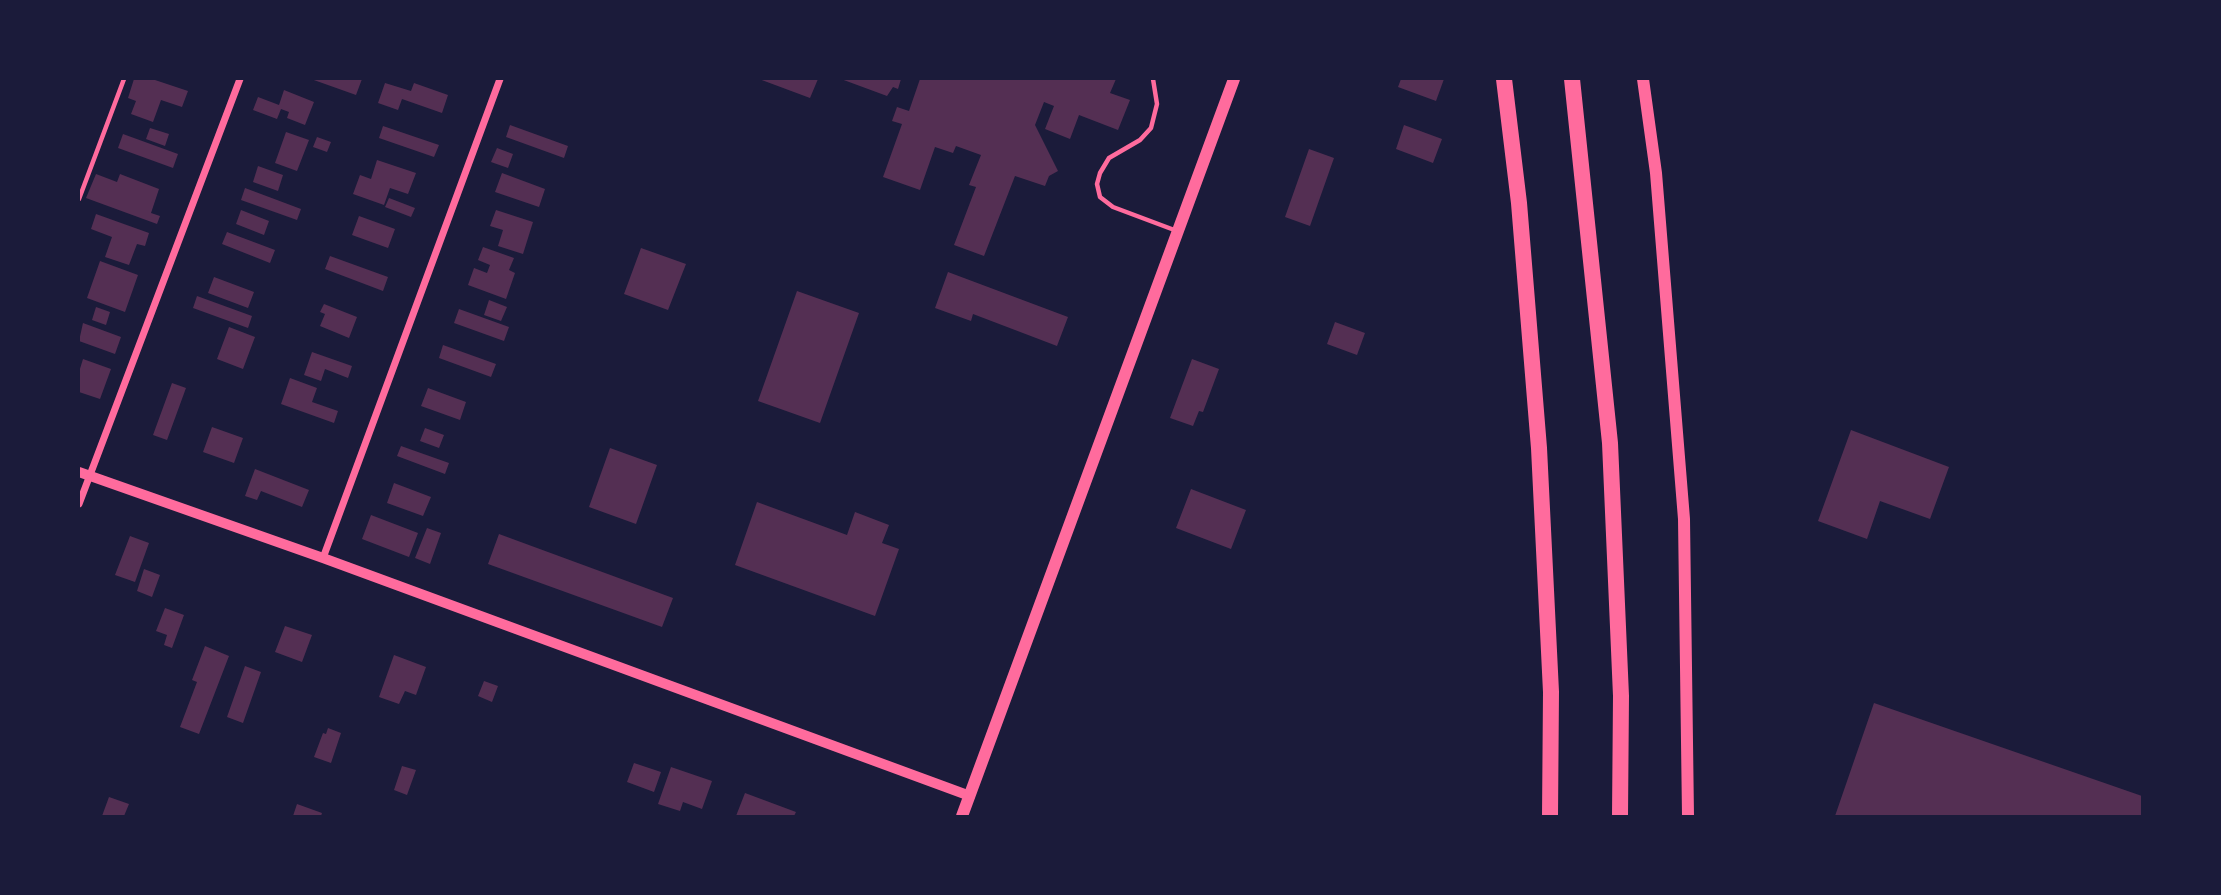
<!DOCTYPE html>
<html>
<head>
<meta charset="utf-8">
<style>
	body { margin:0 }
	#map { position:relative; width:2221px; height:895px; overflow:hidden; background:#1b1b3a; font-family:"Libre Baskerville",serif }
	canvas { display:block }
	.frame { position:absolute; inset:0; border:80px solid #1b1b3a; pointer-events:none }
</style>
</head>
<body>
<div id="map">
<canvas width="2221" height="895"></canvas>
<div class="frame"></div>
</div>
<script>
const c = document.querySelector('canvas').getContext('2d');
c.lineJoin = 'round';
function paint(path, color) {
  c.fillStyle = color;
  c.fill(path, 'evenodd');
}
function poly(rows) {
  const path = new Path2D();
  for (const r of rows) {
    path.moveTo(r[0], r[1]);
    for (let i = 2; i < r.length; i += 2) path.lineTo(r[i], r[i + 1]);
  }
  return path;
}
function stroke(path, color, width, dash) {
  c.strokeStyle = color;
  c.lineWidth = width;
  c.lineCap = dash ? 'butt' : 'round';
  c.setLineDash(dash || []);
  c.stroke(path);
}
paint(poly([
	[134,79,152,79,188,91,182,107,161,100,153,122,131,114,136,101,128,98],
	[311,79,362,79,356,95],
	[759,79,818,79,810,98],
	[841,79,901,79,898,89,893,87,887,96],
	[920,79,1116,79,1110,93,1130,100,1118,130,1079,115,1070,139,1045,129,1054,106,1044,102,1035,125,1058,171,1049,176,1045,186,1015,176,984,256,954,245,976,187,969,185,981,155,956,146,953,153,935,147,920,190,883,177,902,124,892,121,897,107,909,111],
	[1401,79,1444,79,1436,101,1398,87],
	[385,83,411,91,414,83,448,95,442,113,402,99,398,110,378,103],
	[284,90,314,102,305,125,287,118,289,112,281,109,277,119,253,110,258,97,279,105],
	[510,125,568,146,564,158,506,137],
	[1404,125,1442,139,1433,163,1396,149],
	[383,126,439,145,434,157,379,138],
	[150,128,169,134,165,146,146,139],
	[286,132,309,140,297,171,275,163],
	[123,134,178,154,173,168,118,148],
	[317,137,331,142,327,152,313,147],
	[497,148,513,154,508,168,491,162],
	[1309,149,1334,158,1310,226,1285,217],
	[377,160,416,173,408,194,390,188,384,205,353,194,360,175,371,179],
	[258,166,283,175,278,191,253,182],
	[502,173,545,189,539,207,495,192],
	[96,174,117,182,120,174,159,189,151,213,160,216,157,224,86,198],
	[245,188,301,209,297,220,241,200],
	[389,198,415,208,411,217,385,207],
	[241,210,269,221,264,235,236,224],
	[496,210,533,222,523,254,498,246,503,230,490,226],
	[96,214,149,233,145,246,137,244,129,265,105,257,112,237,91,229],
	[359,216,395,229,388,248,352,235],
	[227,232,275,250,270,263,222,244],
	[483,247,514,258,509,270,515,273,506,299,468,285,474,268,487,273,490,265,478,260],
	[641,248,686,264,668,310,624,294],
	[330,256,388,277,383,291,325,269],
	[100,261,138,275,125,312,87,298],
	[948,272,1068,317,1057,346,973,314,971,321,935,308],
	[214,277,254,292,248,308,208,293],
	[797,291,859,313,820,423,758,401],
	[197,296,252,316,248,328,193,308],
	[489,300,507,307,501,321,484,315],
	[324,304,357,317,349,338,320,326,325,314,320,312],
	[96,307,110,312,106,325,92,320],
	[459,309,509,327,504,341,454,323],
	[1335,322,1365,333,1357,355,1327,344],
	[83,323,121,337,115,354,79,341],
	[229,327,255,337,243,369,217,359],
	[443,345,496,364,491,377,439,358],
	[312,352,352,366,348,378,325,369,321,381,304,375],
	[83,359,111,369,100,399,79,392,79,372],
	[1192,359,1219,369,1203,412,1199,411,1193,426,1170,418],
	[290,378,317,388,312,402,338,411,334,423,281,404],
	[172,383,186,388,167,440,153,435],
	[428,388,466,402,460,420,421,406],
	[212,427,243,438,234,463,203,452],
	[425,428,444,435,439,448,420,441],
	[1851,430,1949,467,1930,519,1880,501,1867,539,1818,521],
	[401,446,449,463,445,474,397,456],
	[610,448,657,465,636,524,589,507],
	[255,469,309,490,302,507,261,491,257,500,245,496],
	[394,483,431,497,423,516,387,503],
	[1191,489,1246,510,1231,549,1176,528],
	[757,502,847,535,855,512,889,525,882,543,899,549,875,616,735,565],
	[371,515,418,533,409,557,362,539],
	[427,528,441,533,430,564,415,558],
	[499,534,673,598,662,627,488,564],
	[130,536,149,543,135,582,115,575],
	[144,569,160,575,152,597,137,591],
	[165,608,184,615,172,648,164,645,167,635,156,631],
	[285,626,312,635,302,662,275,652],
	[205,646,229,656,199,734,180,727,197,682,192,680],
	[394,655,426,667,416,695,405,691,399,704,379,697],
	[245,666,261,672,243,723,227,717],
	[484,681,498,686,492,702,478,696],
	[1874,703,2142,796,2142,816,1835,816],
	[328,728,341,733,331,763,314,757,323,733,326,734],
	[634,763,661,772,654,792,627,782],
	[402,766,416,770,407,795,394,790],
	[671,767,712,781,702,809,683,802,680,811,658,804],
	[745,793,796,812,794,816,736,816],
	[109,797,129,804,124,816,102,816],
	[297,804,322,813,321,816,293,816]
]), '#542f53');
stroke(poly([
	[1153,79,1157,104,1151,128,1140,140,1109,158,1100,173,1097,184,1100,197,1113,207,1177,231],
	[79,199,124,79]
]), '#ff6b9d', 4.5);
stroke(poly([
	[79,504,240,79],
	[323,558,500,79]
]), '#ff6b9d', 7);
stroke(poly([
	[79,472,323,558,970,796]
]), '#ff6b9d', 10);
stroke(poly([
	[1643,79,1656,173,1684,519,1688,816],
	[962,816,1234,79]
]), '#ff6b9d', 12);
stroke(poly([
	[1504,79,1519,203,1539,448,1551,692,1550,816],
	[1572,79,1610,443,1621,696,1620,816]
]), '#ff6b9d', 16);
</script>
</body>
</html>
